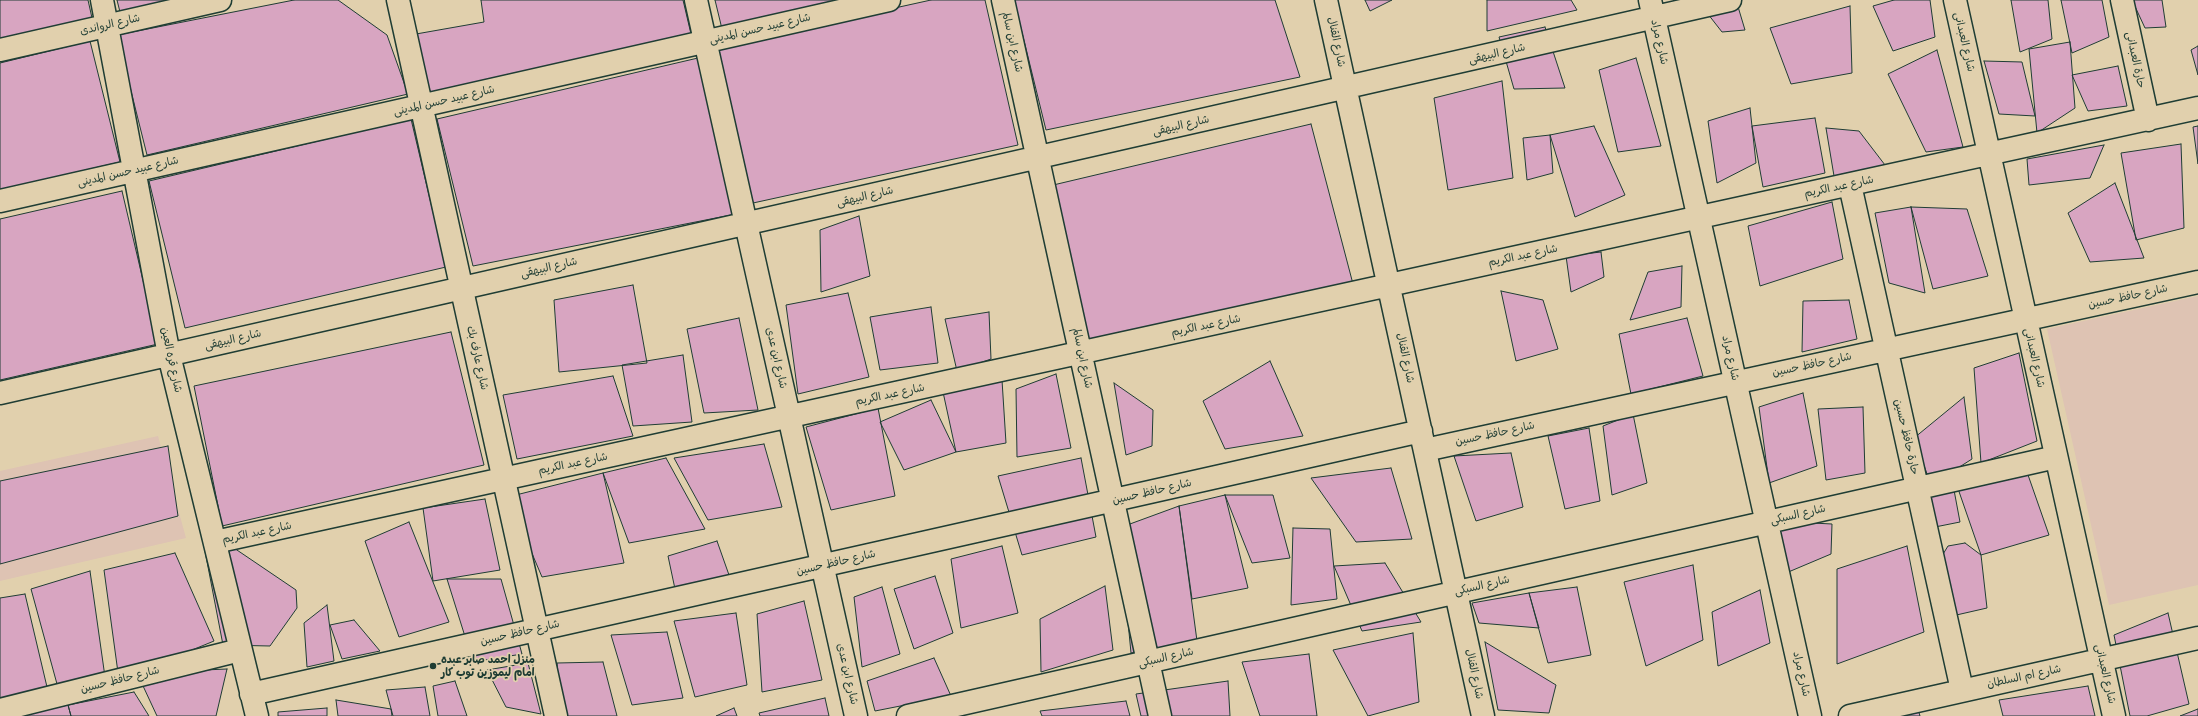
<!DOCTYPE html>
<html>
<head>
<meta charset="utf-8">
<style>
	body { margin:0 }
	canvas { display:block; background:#e1d0ad }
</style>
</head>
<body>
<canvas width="2198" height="716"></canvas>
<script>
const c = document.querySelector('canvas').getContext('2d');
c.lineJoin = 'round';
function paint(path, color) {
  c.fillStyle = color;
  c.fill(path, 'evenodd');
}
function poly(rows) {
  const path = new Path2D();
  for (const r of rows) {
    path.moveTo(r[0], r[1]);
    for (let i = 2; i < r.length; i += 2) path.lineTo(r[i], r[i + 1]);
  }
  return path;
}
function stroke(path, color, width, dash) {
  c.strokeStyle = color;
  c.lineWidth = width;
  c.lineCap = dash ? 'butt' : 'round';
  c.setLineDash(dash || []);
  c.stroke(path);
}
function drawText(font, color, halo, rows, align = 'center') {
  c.font = font + ' Sriracha,"Playpen Sans Arabic",sans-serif';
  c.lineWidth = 3.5;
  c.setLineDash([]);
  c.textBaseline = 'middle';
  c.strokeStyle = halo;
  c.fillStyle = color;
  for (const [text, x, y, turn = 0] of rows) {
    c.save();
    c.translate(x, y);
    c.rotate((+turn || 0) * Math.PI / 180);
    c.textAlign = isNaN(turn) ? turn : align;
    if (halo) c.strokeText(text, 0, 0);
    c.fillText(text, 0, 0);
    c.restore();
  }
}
paint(poly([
	[2198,296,2198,585,2109,605,2047,329],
	[158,436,186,538,0,581,0,471]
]), '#dec3b3');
const building = poly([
	[0,0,88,0,92,18,0,39,0,0],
	[117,0,173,0,120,12,117,0],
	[294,0,338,0,387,35,408,94,147,155,117,35,294,0],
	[481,0,683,0,691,34,430,96,416,34,484,22,481,0],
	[715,0,845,0,722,29,715,0],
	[931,0,985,0,1018,145,753,203,718,47,931,0],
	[1014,0,1275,0,1300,77,1046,130,1014,0],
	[1365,0,1392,0,1370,11,1365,0],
	[1487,0,1571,0,1577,10,1487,31,1487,0],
	[1697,0,1736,0,1745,30,1722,32,1697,0],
	[1894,0,1930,0,1935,37,1893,51,1873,6,1894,0],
	[2011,0,2048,0,2052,39,2020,52,2011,0],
	[2061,0,2102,0,2109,37,2072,53,2061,0],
	[2132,0,2162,0,2166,27,2145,28,2132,0],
	[1850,6,1852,73,1791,84,1770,28,1850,6],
	[1545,27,1565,88,1514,89,1499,37,1545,27],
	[90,41,120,162,0,190,0,63,90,41],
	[2070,42,2075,108,2037,133,2029,49,2070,42],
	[2198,46,2198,75,2191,50,2198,46],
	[1937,50,1963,147,1926,152,1888,74,1937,50],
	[698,58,736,214,473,266,437,119,698,58],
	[1636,58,1661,146,1618,152,1599,70,1636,58],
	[1984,61,2022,62,2035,116,1999,114,1984,61],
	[2118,66,2127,106,2088,111,2072,75,2118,66],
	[1502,81,1513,178,1448,190,1434,98,1502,81],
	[1750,108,1756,163,1717,183,1708,121,1750,108],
	[1815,118,1825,173,1763,187,1752,126,1815,118],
	[411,119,446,267,185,328,149,181,411,119],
	[1311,124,1353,284,1087,343,1049,186,1311,124],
	[1594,126,1625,195,1575,217,1550,135,1594,126],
	[2198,126,2198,164,2193,127,2198,126],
	[1826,128,1859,131,1885,165,1834,176,1826,128],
	[1550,135,1553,173,1527,180,1523,138,1550,135],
	[2181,144,2184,228,2136,240,2121,153,2181,144],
	[2104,145,2090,178,2029,185,2027,159,2104,145],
	[2115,183,2144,258,2090,262,2068,213,2115,183],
	[122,191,158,344,0,380,0,219,122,191],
	[1832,202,1843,259,1760,286,1748,226,1832,202],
	[1911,207,1925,293,1889,283,1875,213,1911,207],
	[1911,207,1967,209,1988,276,1933,289,1911,207],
	[859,216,870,276,821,292,820,230,859,216],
	[1601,252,1604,277,1571,292,1566,256,1601,252],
	[1682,266,1681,307,1630,320,1648,272,1682,266],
	[633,285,647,363,559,372,554,300,633,285],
	[1501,291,1543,300,1558,349,1516,361,1501,291],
	[848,293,869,377,798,394,786,305,848,293],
	[1849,300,1857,339,1802,352,1803,301,1849,300],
	[931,307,938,363,880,370,870,317,931,307],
	[989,312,991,359,957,371,945,319,989,312],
	[739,318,758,410,704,413,687,329,739,318],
	[1687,318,1703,376,1631,394,1619,334,1687,318],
	[451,332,484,465,222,526,194,386,451,332],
	[2019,353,2037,441,1981,463,1974,368,2019,353],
	[683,355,692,422,633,426,622,365,683,355],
	[1270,361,1303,436,1225,449,1203,401,1270,361],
	[1056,374,1071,448,1017,457,1016,389,1056,374],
	[613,376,633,436,517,459,503,395,613,376],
	[1002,380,1006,443,956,452,943,392,1002,380],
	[1114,383,1153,410,1152,446,1126,455,1114,383],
	[1803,393,1817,466,1769,483,1759,407,1803,393],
	[1964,397,1972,459,1931,485,1914,438,1964,397],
	[931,400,956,452,904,470,880,422,931,400],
	[1863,407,1865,473,1826,480,1818,409,1863,407],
	[878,408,895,496,831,510,806,427,878,408],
	[1633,414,1647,483,1612,495,1603,426,1633,414],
	[1589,428,1600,501,1565,509,1548,436,1589,428],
	[764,444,782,507,708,520,674,458,764,444],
	[168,446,178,516,0,564,0,481,168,446],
	[1511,453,1523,507,1476,521,1454,456,1511,453],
	[666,458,705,529,629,543,603,473,666,458],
	[1081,458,1096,537,1022,555,998,476,1081,458],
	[1391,468,1412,539,1356,542,1311,478,1391,468],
	[2027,472,2049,535,1981,555,1955,480,2027,472],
	[603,473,624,563,542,577,508,497,603,473],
	[1954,490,1960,522,1935,527,1926,494,1954,490],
	[1225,495,1273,495,1290,558,1252,563,1225,495],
	[1225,495,1248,588,1192,599,1179,506,1225,495],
	[485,499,500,570,433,581,423,508,485,499],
	[1179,506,1197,641,1131,653,1119,528,1179,506],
	[1774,521,1832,524,1831,554,1786,573,1774,521],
	[409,522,449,622,399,637,365,541,409,522],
	[200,525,296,590,297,608,270,646,223,645,200,525],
	[1293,528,1330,529,1337,599,1291,605,1293,528],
	[717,541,729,575,675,589,668,556,717,541],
	[1965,543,1981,555,1987,608,1952,616,1940,559,1948,546,1965,543],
	[1002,546,1018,613,961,628,951,559,1002,546],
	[1907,546,1924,632,1837,664,1837,569,1907,546],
	[175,553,214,641,119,680,104,570,175,553],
	[1385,563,1421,622,1362,631,1334,566,1385,563],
	[1693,565,1703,640,1646,666,1624,582,1693,565],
	[90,571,106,684,60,695,31,589,90,571],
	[935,576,953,633,914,649,894,589,935,576],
	[447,579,501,579,522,654,473,662,447,579],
	[1105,586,1113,650,1041,672,1040,619,1105,586],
	[882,587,900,654,862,667,854,597,882,587],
	[1577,587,1591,655,1548,663,1529,593,1577,587],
	[1760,590,1770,643,1718,666,1712,612,1760,590],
	[1529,593,1539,628,1479,623,1472,603,1529,593],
	[25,594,47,687,0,702,0,598,25,594],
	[804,601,822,680,762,692,757,614,804,601],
	[327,605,334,661,307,667,304,623,327,605],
	[736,613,747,685,695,697,674,621,736,613],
	[2168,613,2189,704,2147,716,2130,716,2114,635,2168,613],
	[354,620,380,651,342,659,330,625,354,620],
	[667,632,683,698,632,705,611,635,667,632],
	[1413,633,1419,702,1368,716,1333,650,1413,633],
	[1485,642,1556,685,1549,713,1498,710,1485,642],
	[1309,654,1317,716,1260,716,1242,662,1309,654],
	[934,658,951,696,875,711,867,681,934,658],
	[603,662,617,716,561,716,557,663,603,662],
	[528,663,541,714,506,707,487,670,528,663],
	[227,669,216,716,157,716,137,673,227,669],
	[455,681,467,716,438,716,433,686,455,681],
	[1228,681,1230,716,1141,716,1136,694,1228,681],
	[2088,686,2095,716,2003,716,1999,700,2088,686],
	[425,687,430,716,393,716,386,690,425,687],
	[134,692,149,716,71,716,68,705,134,692],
	[825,698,829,716,760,716,759,713,825,698],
	[336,700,391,709,392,716,338,716,336,700],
	[1126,701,1130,716,1042,716,1040,711,1126,701],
	[68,705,71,716,17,716,68,705],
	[327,708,327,716,278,716,278,712,327,708],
	[734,708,737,716,716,716,734,708],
	[1918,709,1920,716,1891,716,1918,709],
	[2198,709,2198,716,2180,716,2198,709]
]);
paint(building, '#d8a5c1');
stroke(building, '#1f3d34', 1);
const minor = poly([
	[102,0,169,355,257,716],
	[398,0,556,716],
	[696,0,856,716],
	[1003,0,1160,716],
	[1326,0,1483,716],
	[1650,0,1810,716],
	[1955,0,2114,716],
	[2122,0,2148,120],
	[0,50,220,0],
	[1850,185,1962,690],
	[0,201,889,0],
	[0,393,1730,0],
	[1425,450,2198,282],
	[215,542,2198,108],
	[251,694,1421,431],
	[0,710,240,650],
	[908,716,2056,457],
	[1850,716,2198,638]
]);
stroke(minor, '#1f3d34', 25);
stroke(minor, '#e1d0ad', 22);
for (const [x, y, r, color] of [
	[433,666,4,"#1f3d34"]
]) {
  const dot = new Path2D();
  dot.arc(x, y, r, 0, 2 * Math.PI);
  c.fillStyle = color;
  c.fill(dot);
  stroke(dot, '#e1d0ad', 1.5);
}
drawText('11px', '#1f3d34', '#e1d0ad', [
	["شارع الرواندى",110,25,-13],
	["شارع عبيد حسن المدينى",760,29,-13],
	["شارع ابن سالم",1012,42,77],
	["شارع القنال",1336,42,78],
	["شارع مراد",1659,42,77],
	["شارع العبدانى",1964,42,77],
	["شارع البيهقى",1497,54,-13],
	["حارة العبدانى",2135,60,78],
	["شارع عبيد حسن المدينى",444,101,-13],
	["شارع البيهقى",1181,126,-13],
	["شارع عبيد حسن المدينى",128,172,-13],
	["شارع عبد الكريم",1839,187,-12],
	["شارع البيهقى",865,197,-13],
	["شارع عبد الكريم",1523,256,-12],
	["شارع البيهقى",549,268,-13],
	["شارع حافظ حسين",2128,297,-12],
	["شارع عبد الكريم",1206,326,-12],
	["شارع البيهقى",233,340,-13],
	["شارع عارف بك",477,358,77],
	["شارع ابن عدى",776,358,77],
	["شارع ابن سالم",1082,358,78],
	["شارع القنال",1405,358,78],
	["شارع مراد",1730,358,77],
	["شارع العبدانى",2034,358,77],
	["شارع قره العين",171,360,78],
	["شارع حافظ حسين",1812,365,-12],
	["شارع عبد الكريم",890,395,-12],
	["شارع حافظ حسين",1495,434,-12],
	["حارة حافظ حسين",1906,437,77],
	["شارع عبد الكريم",573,464,-12],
	["شارع حافظ حسين",1152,492,-13],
	["شارع السبكى",1798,515,-13],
	["شارع عبد الكريم",257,533,-12],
	["شارع حافظ حسين",836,563,-13],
	["شارع السبكى",1482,586,-13],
	["شارع حافظ حسين",520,633,-13],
	["شارع السبكى",1166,658,-13],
	["شارع ابن عدى",847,674,77],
	["شارع القنال",1474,674,78],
	["شارع مراد",1801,674,77],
	["شارع العبدانى",2105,674,77],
	["شارع ام السلطان",2024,677,-12],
	["شارع حافظ حسين",120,680,-14]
]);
drawText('bold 11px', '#1f3d34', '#e1d0ad', [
	["منزل احمد صابر عبده",441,660],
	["امام ليموزين توب كار",441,673]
], 'left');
</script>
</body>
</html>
